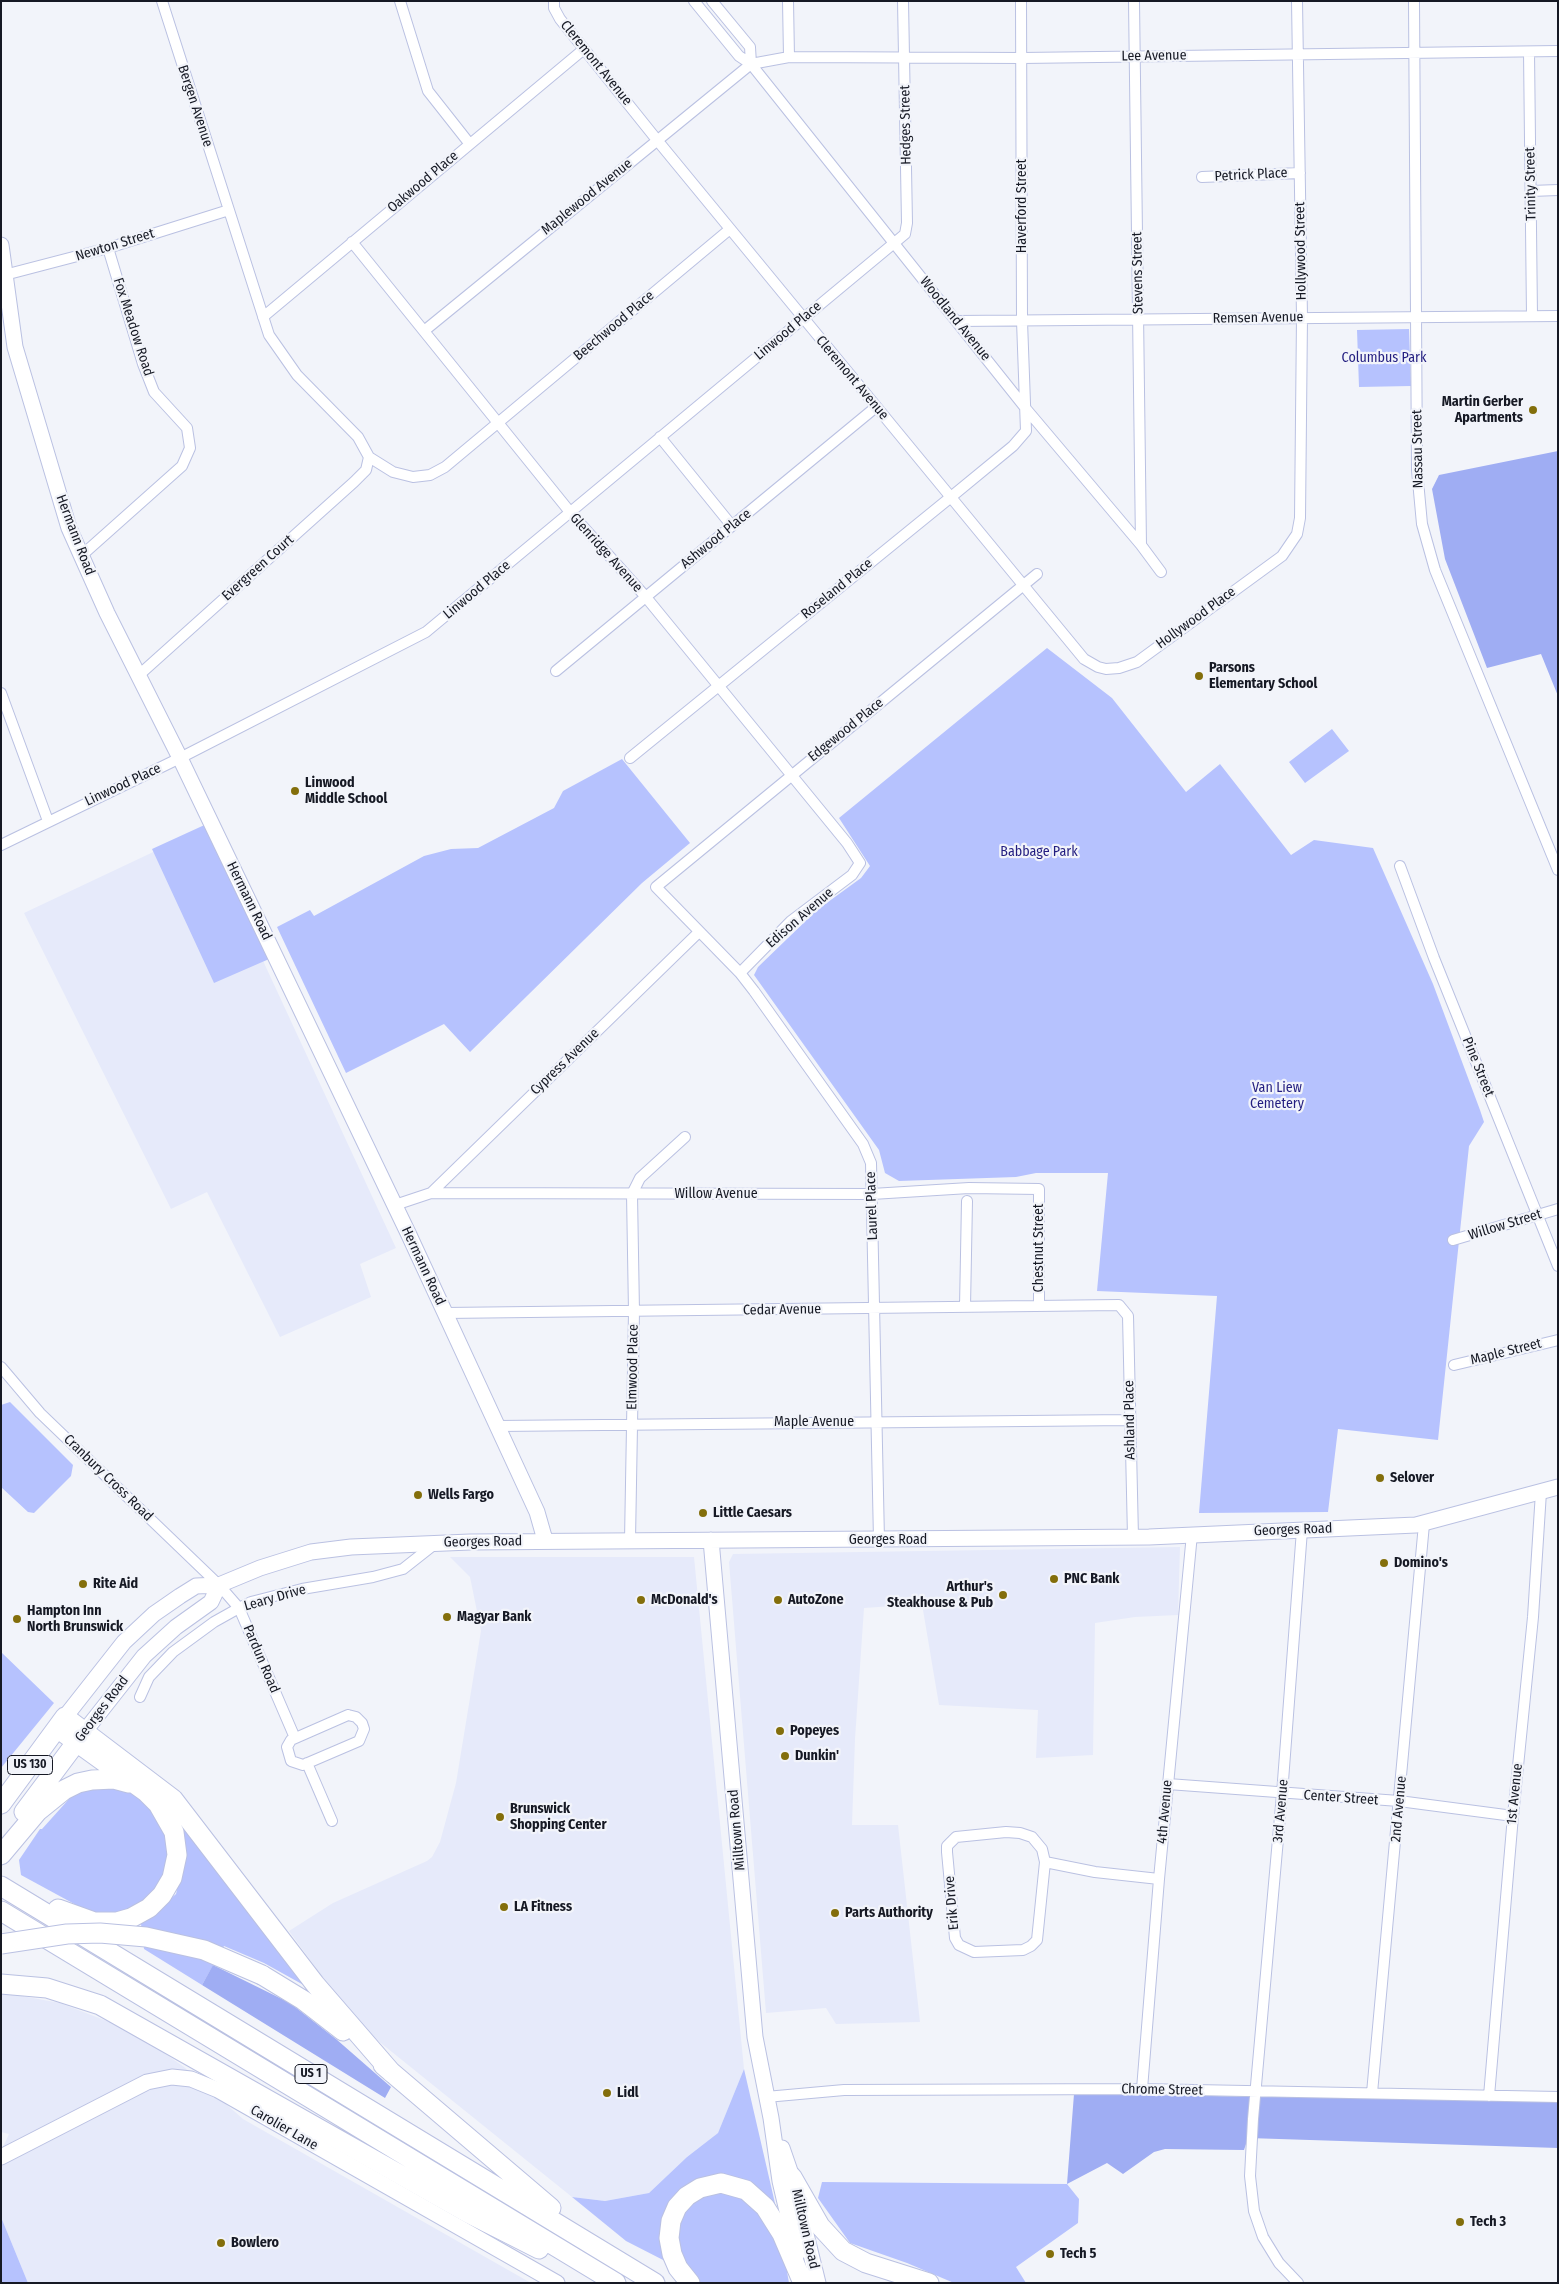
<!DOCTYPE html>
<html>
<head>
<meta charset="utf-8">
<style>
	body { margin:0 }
	#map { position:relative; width:1559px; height:2284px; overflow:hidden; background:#f2f4fa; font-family:"Fira Sans Condensed",sans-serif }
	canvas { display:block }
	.frame { position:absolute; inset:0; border:2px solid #161924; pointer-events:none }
</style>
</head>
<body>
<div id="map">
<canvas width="1559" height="2284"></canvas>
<div class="frame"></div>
</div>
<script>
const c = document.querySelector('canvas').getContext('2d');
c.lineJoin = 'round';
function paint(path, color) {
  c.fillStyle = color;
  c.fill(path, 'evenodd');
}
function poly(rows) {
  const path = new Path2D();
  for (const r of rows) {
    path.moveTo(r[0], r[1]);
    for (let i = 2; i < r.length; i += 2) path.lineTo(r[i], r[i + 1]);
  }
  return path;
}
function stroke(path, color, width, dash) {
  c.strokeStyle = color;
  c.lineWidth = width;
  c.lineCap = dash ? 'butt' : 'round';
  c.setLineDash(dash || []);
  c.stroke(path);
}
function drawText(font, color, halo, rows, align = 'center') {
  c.font = font + ' "Fira Sans Condensed",sans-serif';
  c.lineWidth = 4.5;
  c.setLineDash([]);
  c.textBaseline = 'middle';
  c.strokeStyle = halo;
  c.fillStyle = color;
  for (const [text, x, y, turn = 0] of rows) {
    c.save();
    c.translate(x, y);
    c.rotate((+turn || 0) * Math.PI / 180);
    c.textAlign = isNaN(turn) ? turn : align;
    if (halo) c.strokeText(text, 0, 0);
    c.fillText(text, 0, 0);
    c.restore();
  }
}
paint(poly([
	[202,829,396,1248,360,1264,371,1297,280,1337,207,1192,171,1209,24,913],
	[1180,1547,1178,1615,1135,1617,1095,1623,1093,1755,1036,1758,1038,1710,939,1705,922,1604,864,1608,855,1739,852,1825,898,1825,920,2022,836,2024,826,2008,766,2013,729,1562,733,1554],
	[450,1557,694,1557,744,2069,718,2133,687,2157,649,2193,605,2201,572,2197,356,2023,289,1931,333,1903,427,1861,432,1857,440,1842,456,1783,481,1631,470,1577],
	[5,1993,60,2003,133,2031,184,2067,243,2119,531,2283,28,2283,1,2217,1,2151,9,2134,1,2132,1,1995]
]), '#e6eafa');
paint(poly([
	[1409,329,1411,386,1359,387,1357,330],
	[1047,648,1112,698,1186,792,1220,764,1291,855,1314,840,1373,848,1433,984,1480,1110,1484,1122,1469,1146,1438,1440,1338,1429,1328,1512,1199,1513,1217,1296,1097,1291,1108,1173,1036,1173,1016,1177,899,1181,885,1173,879,1150,754,975,758,967,817,910,861,878,870,866,839,818],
	[1332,729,1349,751,1305,783,1289,762],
	[622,759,690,843,642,883,470,1052,444,1024,346,1073,277,927,310,910,314,916,424,856,451,849,478,848,554,808,563,791],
	[211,822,276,956,214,983,152,849],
	[10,1402,73,1465,71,1476,34,1513,28,1512,1,1487,1,1405],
	[1,1652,54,1703,1,1768],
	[100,1785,130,1790,152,1805,169,1842,168,1871,149,1899,117,1915,100,1914,78,1906,21,1875,19,1860,40,1829,42,1829,78,1789],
	[179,1813,309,1988,264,1963,224,1946,202,1985,144,1949,141,1924,176,1894,186,1851],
	[744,2069,777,2212,747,2180,712,2175,674,2196,660,2234,667,2262,626,2241,572,2197,605,2201,649,2193,687,2157,718,2133],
	[822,2182,1067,2184,1079,2199,1078,2223,1016,2267,1026,2283,954,2283,907,2263,850,2243,818,2198],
	[717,2190,740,2195,768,2222,785,2260,789,2283,700,2283,690,2274,675,2244,680,2215,699,2197],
	[1,2217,28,2283,1,2283]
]), '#b6c2fe');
paint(poly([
	[1558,451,1558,696,1541,654,1487,668,1445,559,1432,489,1439,475],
	[213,1965,290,2003,336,2039,391,2087,385,2098,202,1985],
	[1074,2094,1558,2101,1558,2148,1248,2138,1244,2150,1165,2149,1154,2152,1123,2174,1107,2163,1067,2184]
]), '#9fadf3');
const street = poly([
	[400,1,428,91,469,143],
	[554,1,554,8,560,19,657,140,1084,659,1098,667,1106,669,1119,668,1137,662,1282,556,1297,534,1300,518,1302,317,1297,1],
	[694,1,739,56,751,64,1027,410,1141,545,1161,572],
	[712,1,750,47,751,64],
	[788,1,789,57],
	[1134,1,1141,545],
	[1414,1,1417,470,1422,524,1435,570,1558,870],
	[1529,52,1532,316],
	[1202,177,1300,173],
	[1531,191,1558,190],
	[352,242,570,512,645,596,847,843,860,863,852,875,791,921,740,973],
	[1,276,108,248,229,210],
	[263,317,584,49],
	[957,321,1558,316],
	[424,331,751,64,789,57,1022,58,1558,51],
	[660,437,732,526],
	[369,457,393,472,413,477,430,475,445,467,730,229],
	[81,556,182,466,190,448,187,428,154,392,143,364,108,248],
	[556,671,876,407],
	[139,675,354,482,366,470,369,457,358,437,297,375,269,335,162,1],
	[1,693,48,821],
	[630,758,951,497,1013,446,1026,431,1022,321,1021,1],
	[1,845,180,758,426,632,905,234,907,223,903,1],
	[1400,866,1434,958,1558,1266],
	[431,1193,699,932],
	[395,1205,431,1193,872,1194,969,1188,1039,1189,1039,1306],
	[1453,1240,1558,1209],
	[965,1307,967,1201],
	[445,1313,1119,1305,1128,1316,1133,1537],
	[1454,1365,1558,1340],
	[1,1367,40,1413,219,1585,239,1608,295,1738],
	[497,1426,1130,1420],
	[630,1540,634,1312,632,1194,640,1178,685,1137],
	[879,1540,871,1163,863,1144,754,991,740,973,656,887,1037,574],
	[140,1697,149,1677,173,1652,214,1622,239,1608,251,1602,302,1589,373,1577,403,1569,436,1543],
	[348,1715,356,1717,362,1723,364,1729,359,1741,303,1765,291,1761,287,1747,291,1740,348,1715],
	[307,1763,332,1821],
	[1168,1784,1399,1801,1513,1816],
	[1045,1862,1037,1940,1031,1946,1023,1950,974,1952,959,1945,955,1938,947,1852,947,1846,956,1837,1006,1832,1020,1833,1032,1837,1042,1849,1045,1862,1095,1872,1159,1879],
	[1142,2089,1159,1879,1192,1534],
	[1372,2093,1424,1524],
	[1489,2096,1513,1816,1533,1617,1541,1492],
	[766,2097,844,2090,1142,2089,1558,2097],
	[1298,2283,1279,2263,1263,2237,1254,2211,1250,2176,1253,2119,1282,1794,1302,1530]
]);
const secondary = poly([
	[1,245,15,347,69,528,107,613,180,758,409,1235,537,1512,545,1540],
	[711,1540,755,2037,771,2118,780,2181,797,2254],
	[65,1717,124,1642,154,1614,180,1596,196,1586,219,1585,260,1568,311,1552,351,1547,470,1542,1149,1537,1416,1525,1558,1487],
	[85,1731,144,1656,176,1627,211,1602,219,1585],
	[782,2148,792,2177,818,2283],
	[1,2157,147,2082,172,2077,191,2079,218,2090,557,2283]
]);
const highway = poly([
	[57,1728,146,1792,158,1804,174,1832,177,1855,172,1878,162,1895,149,1908,131,1918,117,1922,94,1922,58,1909],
	[1,1804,65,1717,173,1799,315,1984,392,2073],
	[24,1812,84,1732],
	[1,1855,38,1811,64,1790,78,1783,92,1780,114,1779,129,1783],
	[1,1886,655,2283],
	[1,1911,616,2283],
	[262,1975,303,2000,343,2031],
	[1,1984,47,1988,100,2005,468,2213,539,2249],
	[383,2065,551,2208],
	[792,2177,820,2226,843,2251,866,2263,929,2283],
	[690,2283,678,2268,672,2254,669,2238,671,2221,677,2207,687,2196,700,2188,721,2183,746,2190,765,2207,782,2234,803,2283]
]);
stroke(street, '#bac1e2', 12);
stroke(secondary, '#bac1e2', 17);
stroke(highway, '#bac1e2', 21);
stroke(street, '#fff', 10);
stroke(secondary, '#fff', 15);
stroke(highway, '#fff', 19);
const highwayBridge = poly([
	[1,1944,67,1934,100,1933,146,1937,204,1950,262,1975]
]);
stroke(highwayBridge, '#bac1e2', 21, []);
stroke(highwayBridge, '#fff', 19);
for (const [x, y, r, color] of [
	[1533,410,5,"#836e0b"],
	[1199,676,5,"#836e0b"],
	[295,791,5,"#836e0b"],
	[1380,1478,5,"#836e0b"],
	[418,1495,5,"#836e0b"],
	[703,1513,5,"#836e0b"],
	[1384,1563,5,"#836e0b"],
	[1054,1579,5,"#836e0b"],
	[83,1584,5,"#836e0b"],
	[1003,1595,5,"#836e0b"],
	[641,1600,5,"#836e0b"],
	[778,1600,5,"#836e0b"],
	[447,1617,5,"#836e0b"],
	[17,1619,5,"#836e0b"],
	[780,1731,5,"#836e0b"],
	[785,1756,5,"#836e0b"],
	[500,1817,5,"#836e0b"],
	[504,1907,5,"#836e0b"],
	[835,1913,5,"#836e0b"],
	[607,2093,5,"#836e0b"],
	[1460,2222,5,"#836e0b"],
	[221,2243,5,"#836e0b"],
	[1050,2254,5,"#836e0b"]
]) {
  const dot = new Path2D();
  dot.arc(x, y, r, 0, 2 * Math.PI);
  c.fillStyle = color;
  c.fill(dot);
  stroke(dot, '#f2f4fa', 2);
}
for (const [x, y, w] of [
	[30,1765,45],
	[311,2074,32]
]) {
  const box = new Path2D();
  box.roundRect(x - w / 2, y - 9.5, w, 19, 4);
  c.fillStyle = '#f2f4fa';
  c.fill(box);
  stroke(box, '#161924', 1);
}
drawText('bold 12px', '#161924', null, [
	["US 130",30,1765],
	["US 1",311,2074]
]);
drawText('14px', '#161924', '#f2f4fa', [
	["Lee Avenue",1154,56,-1],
	["Cleremont Avenue",596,63,51],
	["Bergen Avenue",195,106,72],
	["Hedges Street",906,125,-91],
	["Petrick Place",1251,175,-3],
	["Oakwood Place",423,182,-40],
	["Trinity Street",1531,184,-91],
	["Maplewood Avenue",587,197,-39],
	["Haverford Street",1022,206,-90],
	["Newton Street",115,245,-17],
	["Hollywood Street",1301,251,-91],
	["Stevens Street",1138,273,-91],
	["Remsen Avenue",1258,318,-1],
	["Woodland Avenue",955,319,51],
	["Beechwood Place",614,326,-40],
	["Fox Meadow Road",133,327,72],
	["Linwood Place",788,331,-40],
	["Cleremont Avenue",852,378,50],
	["Nassau Street",1418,449,-91],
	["Hermann Road",75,535,69],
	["Ashwood Place",716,539,-39],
	["Glenridge Avenue",606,553,48],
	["Evergreen Court",258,568,-42],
	["Roseland Place",837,589,-39],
	["Linwood Place",477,590,-40],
	["Hollywood Place",1196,618,-36],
	["Edgewood Place",846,730,-39],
	["Linwood Place",123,785,-25],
	["Hermann Road",249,901,64],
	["Edison Avenue",800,918,-41],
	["Cypress Avenue",565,1062,-44],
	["Pine Street",1478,1067,68],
	["Willow Avenue",716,1194],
	["Laurel Place",872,1206,-92],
	["Willow Street",1505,1225,-17],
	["Chestnut Street",1039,1248,-90],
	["Hermann Road",423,1266,65],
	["Cedar Avenue",782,1310,-1],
	["Maple Street",1506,1352,-14],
	["Elmwood Place",633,1367,-89],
	["Ashland Place",1130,1420,-91],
	["Maple Avenue",814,1422],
	["Cranbury Cross Road",108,1478,44],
	["Georges Road",1293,1530,-2],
	["Georges Road",888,1540],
	["Georges Road",483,1542,-1],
	["Leary Drive",275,1598,-16],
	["Pardun Road",261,1659,67],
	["Georges Road",102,1709,-53],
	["1st Avenue",1515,1794,-84],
	["Center Street",1341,1798,4],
	["2nd Avenue",1399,1809,-85],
	["3rd Avenue",1281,1811,-85],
	["4th Avenue",1165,1812,-85],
	["Milltown Road",737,1830,-95],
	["Erik Drive",952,1903,-95],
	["Chrome Street",1162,2090,1],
	["Carolier Lane",284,2128,30],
	["Milltown Road",805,2229,77]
]);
drawText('14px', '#231e80', '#f2f4fa', [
	["Columbus Park",1384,358],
	["Babbage Park",1039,852],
	["Van Liew",1277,1088],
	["Cemetery",1277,1104]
]);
drawText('bold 14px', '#161924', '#f2f4fa', [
	["Martin Gerber",1523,402,"right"],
	["Apartments",1523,418,"right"],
	["Parsons",1209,668],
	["Elementary School",1209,684],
	["Linwood",305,783],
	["Middle School",305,799],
	["Selover",1390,1478],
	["Wells Fargo",428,1495],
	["Little Caesars",713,1513],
	["Domino's",1394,1563],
	["PNC Bank",1064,1579],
	["Rite Aid",93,1584],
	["Arthur's",993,1587,"right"],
	["Steakhouse & Pub",993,1603,"right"],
	["McDonald's",651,1600],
	["AutoZone",788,1600],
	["Hampton Inn",27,1611],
	["North Brunswick",27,1627],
	["Magyar Bank",457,1617],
	["Popeyes",790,1731],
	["Dunkin'",795,1756],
	["Brunswick",510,1809],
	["Shopping Center",510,1825],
	["LA Fitness",514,1907],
	["Parts Authority",845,1913],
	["Lidl",617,2093],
	["Tech 3",1470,2222],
	["Bowlero",231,2243],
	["Tech 5",1060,2254]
], 'left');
</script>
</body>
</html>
